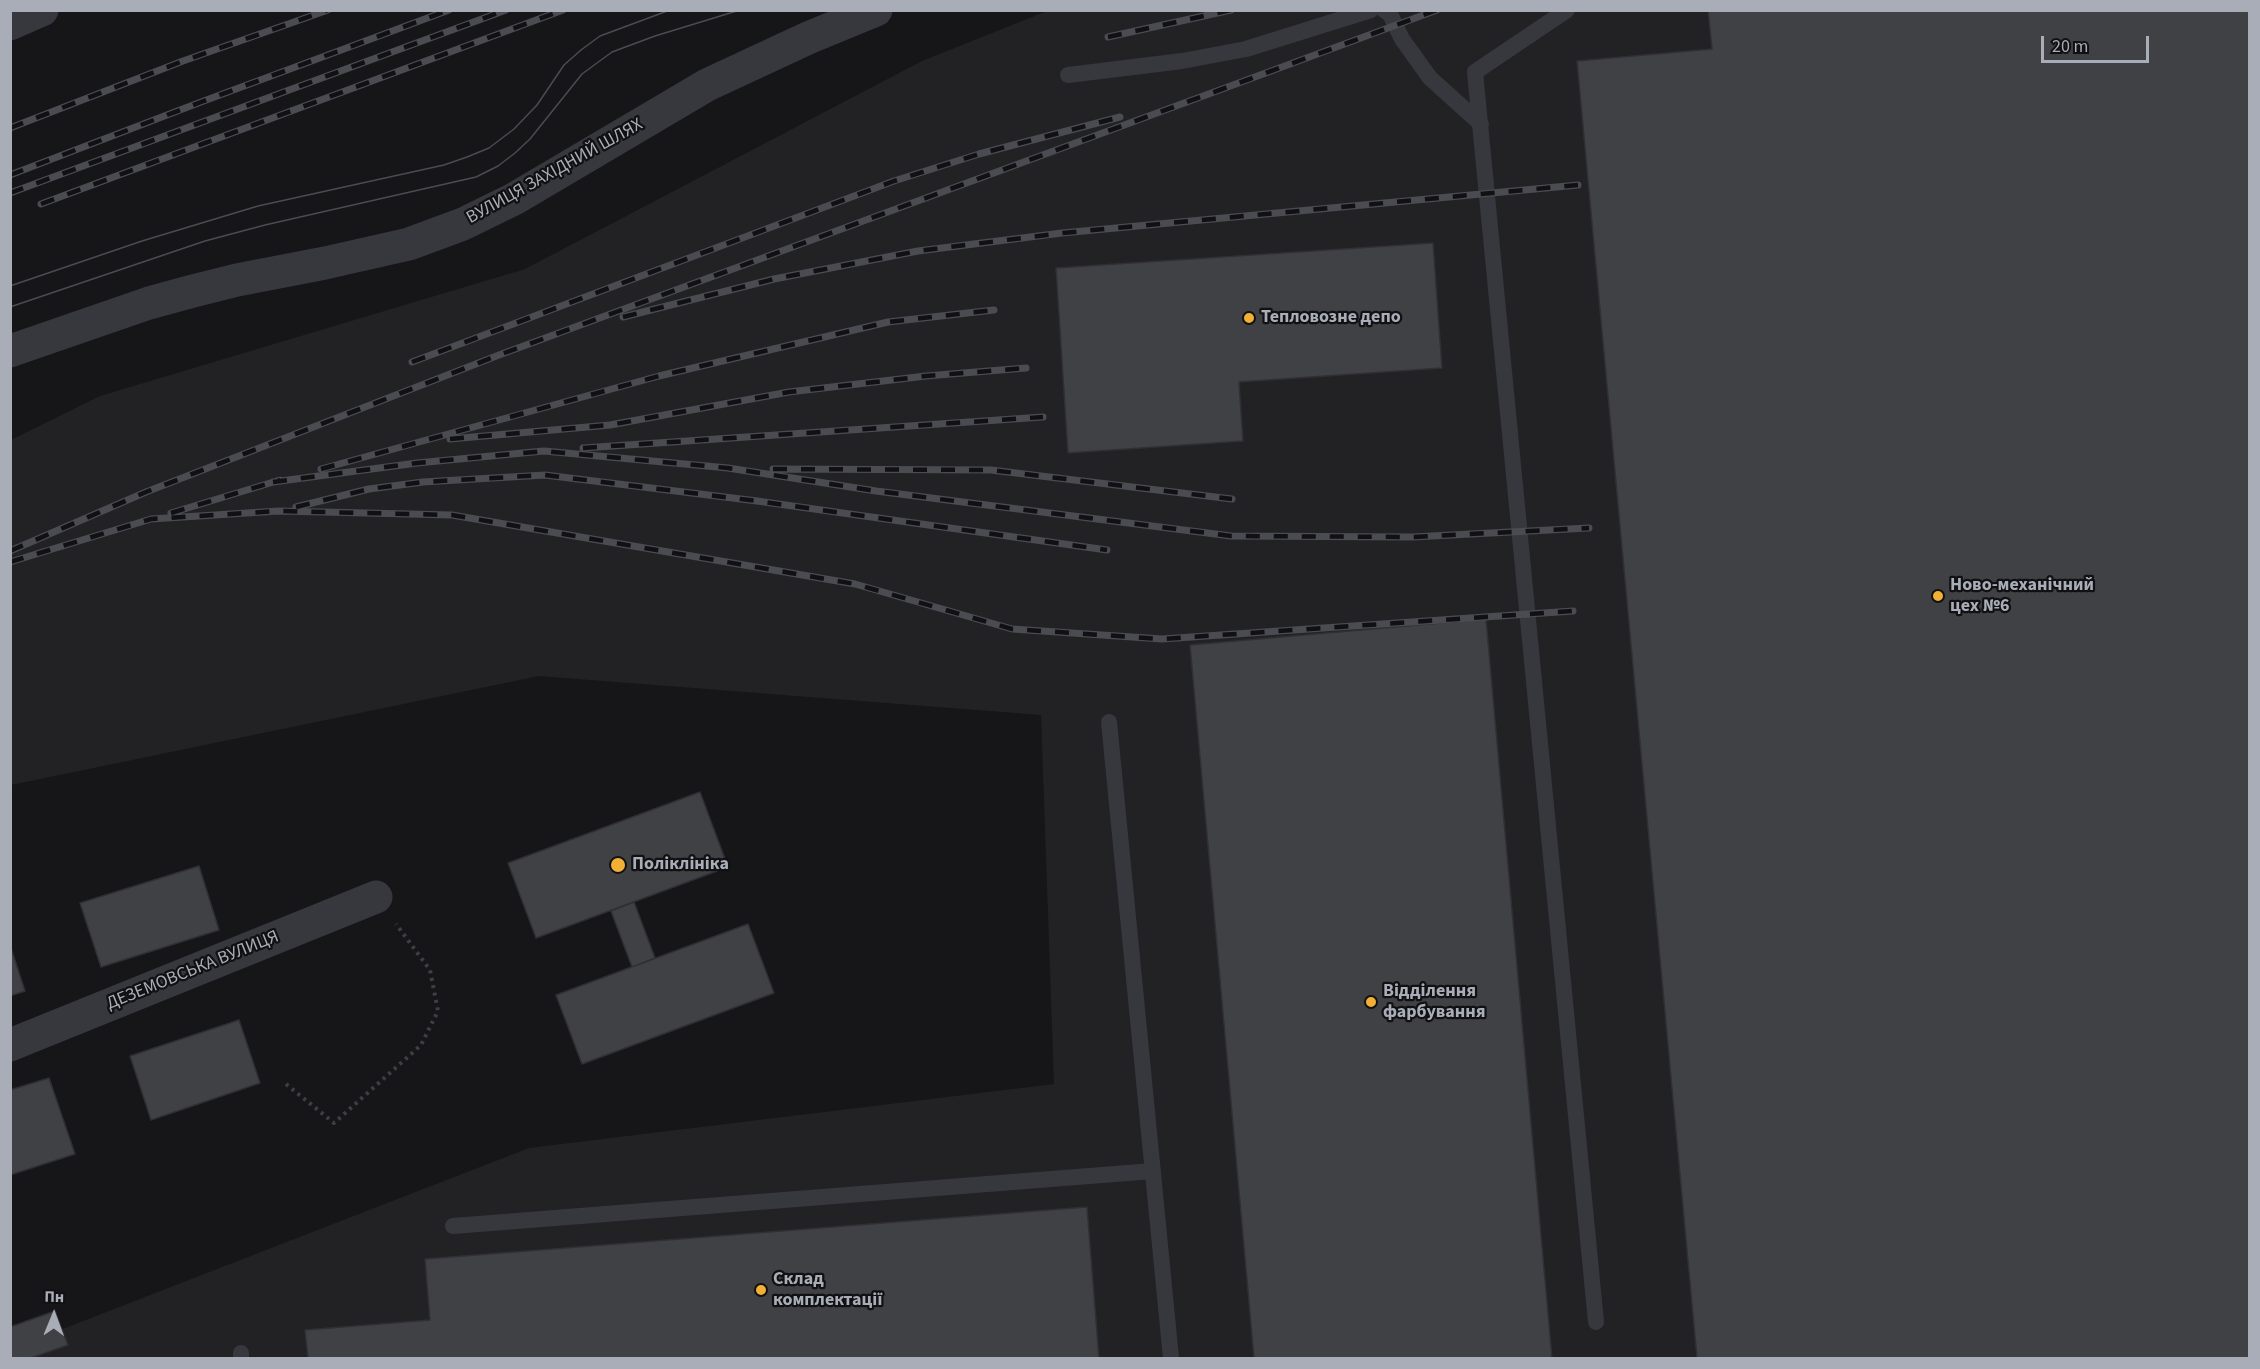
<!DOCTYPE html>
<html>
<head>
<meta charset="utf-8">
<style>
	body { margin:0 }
	#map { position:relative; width:2260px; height:1369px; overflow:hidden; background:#161618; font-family:"Source Sans 3",sans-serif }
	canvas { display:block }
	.frame { position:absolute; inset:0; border:12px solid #a8adb8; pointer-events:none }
	.north { position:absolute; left:24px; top:1285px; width:60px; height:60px; -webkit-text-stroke:4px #111113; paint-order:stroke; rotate:1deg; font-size:16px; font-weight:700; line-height:24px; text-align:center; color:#a8adb8 }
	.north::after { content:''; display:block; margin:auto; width:21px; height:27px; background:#a8adb8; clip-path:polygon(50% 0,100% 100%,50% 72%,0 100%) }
	.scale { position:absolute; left:2041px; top:36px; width:108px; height:27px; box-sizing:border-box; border:3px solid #a8adb8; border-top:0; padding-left:8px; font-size:18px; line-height:21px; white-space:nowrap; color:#a8adb8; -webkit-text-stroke:4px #111113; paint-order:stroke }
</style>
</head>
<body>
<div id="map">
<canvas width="2260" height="1369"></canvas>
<div class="frame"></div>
<div class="north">Пн</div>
<div class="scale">20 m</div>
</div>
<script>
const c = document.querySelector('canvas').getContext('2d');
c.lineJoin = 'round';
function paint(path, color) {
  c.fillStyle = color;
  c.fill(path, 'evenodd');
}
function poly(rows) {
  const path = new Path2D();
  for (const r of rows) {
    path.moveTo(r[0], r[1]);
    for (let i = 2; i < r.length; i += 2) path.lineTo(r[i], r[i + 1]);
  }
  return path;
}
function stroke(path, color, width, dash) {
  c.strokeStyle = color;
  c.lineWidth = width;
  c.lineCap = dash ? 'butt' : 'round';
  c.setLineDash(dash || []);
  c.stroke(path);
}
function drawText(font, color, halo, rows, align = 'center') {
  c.font = font + ' "Source Sans 3",sans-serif';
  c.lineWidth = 4.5;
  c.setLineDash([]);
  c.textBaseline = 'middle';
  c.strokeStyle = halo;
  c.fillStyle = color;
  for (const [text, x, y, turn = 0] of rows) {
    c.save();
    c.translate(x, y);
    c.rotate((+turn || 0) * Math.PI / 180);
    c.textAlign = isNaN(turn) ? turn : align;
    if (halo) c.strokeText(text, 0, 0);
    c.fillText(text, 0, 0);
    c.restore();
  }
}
paint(poly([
	[1047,11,2249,11,2249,1358,11,1358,11,1349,529,1148,1054,1084,1041,715,539,676,11,785,11,440,100,396,525,269,922,61]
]), '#222225');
const building = poly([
	[1708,10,2250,10,2250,1358,1697,1358,1577,61,1712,49,1708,10],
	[1433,243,1442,368,1239,382,1243,441,1068,453,1056,268,1433,243],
	[1486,619,1552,1358,1254,1358,1190,645,1486,619],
	[700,792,728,867,536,938,508,863,700,792],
	[199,866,219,930,101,967,80,903,199,866],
	[634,902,655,958,632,967,611,911,634,902],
	[748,924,774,993,582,1064,556,995,748,924],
	[10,945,25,991,10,996,10,945],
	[239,1020,260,1083,151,1120,130,1056,239,1020],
	[49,1078,75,1154,10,1175,10,1090,49,1078],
	[1087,1207,1099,1358,308,1358,305,1330,430,1320,425,1259,1087,1207],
	[55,1311,68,1345,31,1358,10,1358,10,1327,55,1311]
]);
paint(building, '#404145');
stroke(building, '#303034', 1.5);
stroke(poly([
	[286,1084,334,1123,421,1045,438,1011,430,970,396,924]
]), '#3d3f44', 4, [3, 4.5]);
stroke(poly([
	[1384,10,1390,14,1402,39,1430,78,1481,124],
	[1567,10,1475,72,1596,1322],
	[1068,75,1182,61,1246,49,1371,10],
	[1109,722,1171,1358],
	[453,1226,1153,1171],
	[241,1353,241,1358]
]), '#37383d', 16);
stroke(poly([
	[10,24,42,10],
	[10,1045,376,897]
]), '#37383d', 33);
stroke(poly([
	[10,351,149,303,193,291,237,280,325,263,409,244,463,224,514,199,707,85,808,38,876,10]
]), '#37383d', 33);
stroke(poly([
	[10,286,142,241,258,206,444,165,467,157,489,148,514,129,537,105,564,65,581,50,600,36,670,10],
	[10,307,205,241,265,225,476,177,498,166,515,153,530,139,582,74,612,52,655,36,740,10]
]), '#4a4c52', 1.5);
const rail = poly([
	[1108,37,1231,10],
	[10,128,183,61,328,10],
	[10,175,201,102,449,10],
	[10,193,506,10],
	[41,204,563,10],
	[623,317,774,279,918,251,1062,233,1578,185],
	[412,362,894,181,979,154,1120,117],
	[450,439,610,425,789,392,926,376,1026,368],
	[583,448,1043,417],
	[321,469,659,376,888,322,994,310],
	[773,469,991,470,1232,499],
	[273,482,417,463,544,451,728,468,876,491,1231,536,1412,537,1589,528],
	[296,507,369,489,423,482,545,475,757,501,1107,550],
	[171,513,280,480],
	[10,551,146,492,499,355,1437,10],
	[10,562,151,519,279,511,452,515,855,584,1012,629,1162,639,1573,611]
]);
stroke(rail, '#4a4c52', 7);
stroke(rail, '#111113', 4.5, [14]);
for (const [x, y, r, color] of [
	[1249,318,6,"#f2b134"],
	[1938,596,6,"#f2b134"],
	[618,865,8,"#f2b134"],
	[1371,1002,6,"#f2b134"],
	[761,1290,6,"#f2b134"]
]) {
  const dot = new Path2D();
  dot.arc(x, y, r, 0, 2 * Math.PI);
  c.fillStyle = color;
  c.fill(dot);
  stroke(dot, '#111113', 2);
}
drawText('18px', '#a8adb8', '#111113', [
	["ВУЛИЦЯ ЗАХІДНИЙ ШЛЯХ",555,172,-29],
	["ДЕЗЕМОВСЬКА ВУЛИЦЯ",193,971,-22]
]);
drawText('bold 18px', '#a8adb8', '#111113', [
	["Тепловозне депо",1261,318],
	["Ново-механічний",1950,586],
	["цех №6",1950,607],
	["Поліклініка",632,865],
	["Відділення",1383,992],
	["фарбування",1383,1013],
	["Склад",773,1280],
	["комплектації",773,1301]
], 'left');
</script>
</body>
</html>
